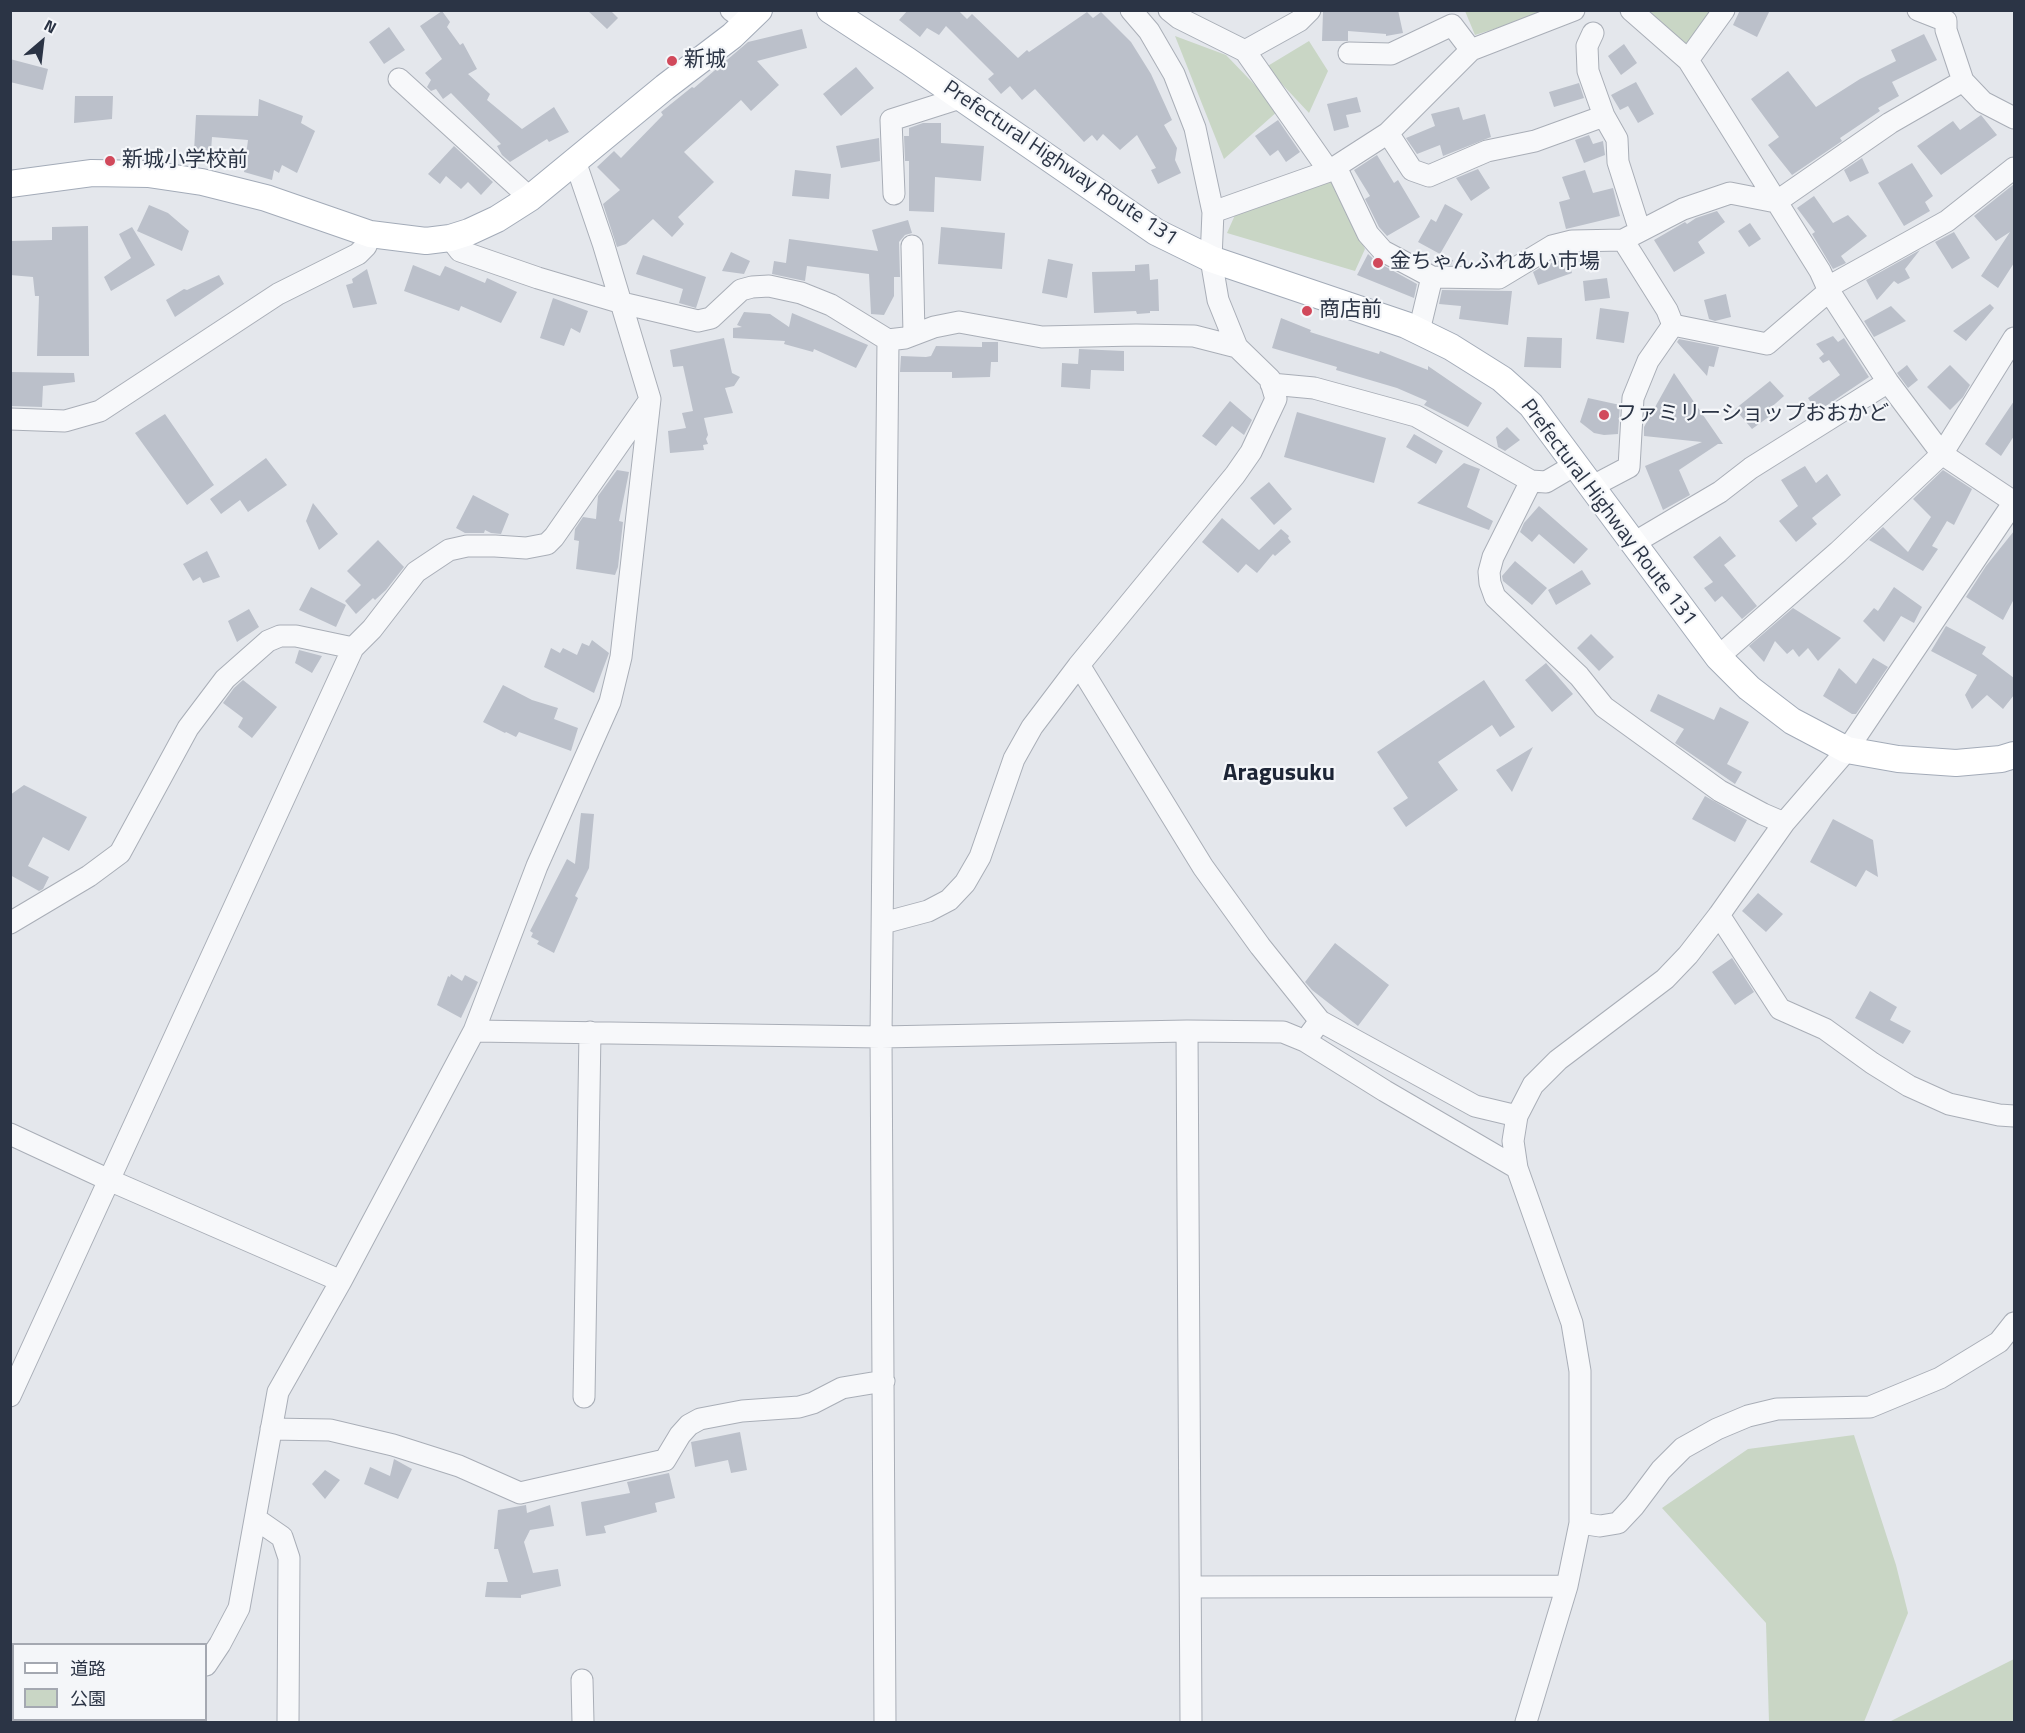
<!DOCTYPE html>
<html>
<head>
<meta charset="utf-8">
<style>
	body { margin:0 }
	#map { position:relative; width:2025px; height:1733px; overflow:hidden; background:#e4e7ec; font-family:"Titillium Web","Noto Sans JP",sans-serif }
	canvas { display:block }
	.frame { position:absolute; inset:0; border:12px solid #2b3445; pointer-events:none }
	.legend { position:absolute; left:12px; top:1643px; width:195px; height:78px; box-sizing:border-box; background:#f4f6f9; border:2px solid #a4a8b1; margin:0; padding:8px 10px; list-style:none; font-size:18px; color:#2b3445 }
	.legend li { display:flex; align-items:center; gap:12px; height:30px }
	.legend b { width:30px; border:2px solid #a4a8b1 }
	.north { position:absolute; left:12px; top:12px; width:60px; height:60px; -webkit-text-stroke:4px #f4f6f9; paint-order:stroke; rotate:28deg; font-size:16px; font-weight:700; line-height:24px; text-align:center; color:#2b3445 }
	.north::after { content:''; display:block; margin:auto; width:21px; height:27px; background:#2b3445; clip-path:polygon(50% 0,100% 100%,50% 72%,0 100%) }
</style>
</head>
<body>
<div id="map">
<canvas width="2025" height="1733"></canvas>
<div class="frame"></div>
<ul class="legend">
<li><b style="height:8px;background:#fff"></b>道路</li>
<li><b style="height:16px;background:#c9d6c5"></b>公園</li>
</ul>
<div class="north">N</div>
</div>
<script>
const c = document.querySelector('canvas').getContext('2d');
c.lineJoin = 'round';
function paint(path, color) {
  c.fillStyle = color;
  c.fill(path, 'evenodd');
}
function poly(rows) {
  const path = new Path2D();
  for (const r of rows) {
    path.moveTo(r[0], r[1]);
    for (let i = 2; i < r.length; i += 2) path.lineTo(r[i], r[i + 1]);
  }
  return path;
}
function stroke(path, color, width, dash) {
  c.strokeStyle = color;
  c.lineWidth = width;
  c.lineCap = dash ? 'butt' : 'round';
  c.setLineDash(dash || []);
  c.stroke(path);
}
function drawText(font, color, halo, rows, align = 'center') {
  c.font = font + ' "Titillium Web","Noto Sans JP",sans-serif';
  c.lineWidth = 4.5;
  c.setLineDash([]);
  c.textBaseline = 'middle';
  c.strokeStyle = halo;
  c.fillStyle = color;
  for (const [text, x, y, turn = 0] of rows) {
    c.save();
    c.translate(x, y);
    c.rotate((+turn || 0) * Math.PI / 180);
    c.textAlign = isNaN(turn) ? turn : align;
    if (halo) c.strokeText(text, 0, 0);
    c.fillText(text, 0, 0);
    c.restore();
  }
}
paint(poly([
	[1465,11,1551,11,1475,35],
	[1647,11,1714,11,1689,47],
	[1175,36,1226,55,1279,110,1224,159],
	[1309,41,1328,71,1309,113,1266,67],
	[1332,180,1365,249,1355,271,1227,233,1235,215],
	[1854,1435,1896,1565,1908,1613,1864,1722,1769,1722,1766,1623,1662,1508,1748,1449],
	[2014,1659,2014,1722,1889,1722]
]), '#c9d6c5');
paint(poly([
	[587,10,610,10,618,18,607,29],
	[908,10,958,10,967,19,972,14,1018,58,1027,50,1029,52,1087,12,1093,18,1101,12,1131,42,1151,74,1172,120,1164,125,1177,148,1175,160,1181,173,1158,184,1151,170,1156,168,1137,135,1120,150,1103,134,1097,141,1092,135,1084,142,1035,89,1022,100,1010,86,1001,94,988,79,994,74,946,26,939,35,927,28,920,37,899,20],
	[1338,10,1398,10,1403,33,1386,36,1386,34,1348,31,1348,41,1322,41,1323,12,1338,12],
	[1740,10,1770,10,1757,37,1733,25],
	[442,11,450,22,447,27,460,45,463,43,477,69,468,74,490,94,487,100,522,129,554,107,569,132,549,142,547,139,510,162,502,155,497,146,501,144,451,93,443,99,436,89,431,91,427,87,431,80,425,73,442,59,420,26],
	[389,27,405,50,384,64,369,42],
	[802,29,807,48,757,61,779,85,751,111,741,100,684,152,714,182,678,217,684,224,672,237,653,219,626,244,617,247,603,204,620,190,597,167,614,151,621,158,663,115,661,112,692,87,694,88,748,42],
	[1924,34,1937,60,1892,82,1899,96,1878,108,1880,111,1840,138,1842,141,1792,175,1768,145,1779,137,1751,99,1788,71,1816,107,1860,79,1896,61,1891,50],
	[1624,44,1637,63,1621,75,1608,56],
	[10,59,48,69,43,90,10,82],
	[856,67,874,88,841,116,823,94],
	[1636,82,1654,114,1638,123,1628,106,1620,110,1611,95],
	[1579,83,1584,98,1554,107,1549,92],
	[75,96,113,96,112,119,74,123],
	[1357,97,1361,112,1346,115,1349,127,1334,131,1327,104],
	[259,99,303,116,301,123,315,131,297,173,282,165,279,173,274,170,272,180,244,172,248,140,212,137,211,151,194,151,196,115,258,116],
	[1459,107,1463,120,1485,114,1491,137,1443,156,1440,145,1417,154,1406,138,1435,126,1431,114],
	[1981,115,1997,135,1941,175,1917,146,1953,121,1960,130],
	[1278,120,1300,152,1286,162,1278,150,1270,156,1255,136],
	[923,123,941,123,941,143,984,146,981,181,935,177,934,212,909,211,909,161,905,161,904,136,909,136,909,128],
	[1589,135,1593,144,1603,141,1605,155,1584,163,1575,140],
	[879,138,880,161,841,168,836,146],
	[454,146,493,182,481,195,468,182,461,189,446,176,440,184,428,174],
	[1377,155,1394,183,1398,180,1420,217,1387,236,1379,227,1365,199,1370,196,1354,170],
	[1862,158,1869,173,1850,182,1844,170],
	[1912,163,1933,196,1925,202,1930,211,1904,226,1878,183],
	[1478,169,1490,188,1471,201,1456,178],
	[795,170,831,174,829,199,792,196],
	[1585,170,1593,193,1613,188,1620,216,1566,229,1559,202,1570,199,1562,177],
	[2014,184,2014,263,1998,288,1981,276,2010,232,1996,241,1974,216],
	[1814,196,1833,223,1848,215,1867,236,1841,256,1846,263,1833,269,1812,234,1815,232,1797,208],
	[1445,204,1463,214,1440,254,1418,242,1431,219,1436,222],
	[149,205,168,213,189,231,182,251,137,231],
	[1717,211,1725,222,1698,242,1705,253,1674,272,1654,240,1685,222,1687,224,1696,218],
	[908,220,912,233,905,235,899,242,900,277,894,277,894,296,884,315,871,314,869,274,807,266,805,281,772,274,774,261,786,263,789,239,878,251,872,230],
	[1750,223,1761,239,1749,247,1738,231],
	[88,226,89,356,37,356,39,296,35,296,33,277,10,275,10,241,52,240,52,227],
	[132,227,155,265,111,291,104,277,131,258,119,234],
	[941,227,1005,233,1002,269,938,264],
	[1954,232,1970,258,1952,269,1935,242],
	[1920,250,1905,269,1910,278,1898,284,1894,281,1877,300,1866,280],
	[731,252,750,261,744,274,722,271],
	[1368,254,1377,262,1417,284,1414,298,1357,275],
	[643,255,706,277,696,308,679,303,683,289,636,274],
	[1436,256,1453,260,1451,265,1435,264,1433,263],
	[1567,258,1572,273,1538,285,1533,272,1543,266],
	[1048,259,1073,264,1067,298,1042,293],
	[1149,264,1150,280,1158,279,1159,311,1150,311,1150,313,1137,314,1136,311,1094,313,1092,272,1135,271,1135,265],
	[413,265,440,276,445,266,485,283,487,278,517,292,501,323,461,306,459,311,404,291],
	[367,269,377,304,353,308,346,285,353,283,352,279],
	[219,275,224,284,175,317,166,300,184,289,187,290],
	[1607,278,1610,298,1585,301,1583,281],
	[1442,290,1512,291,1508,325,1459,319,1461,306,1439,304],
	[1726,294,1731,317,1715,321,1709,319,1704,300],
	[553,298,588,311,580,333,571,328,564,346,540,338],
	[1990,304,1994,308,1966,341,1953,331],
	[1891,306,1906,321,1874,337,1864,321],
	[1600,308,1629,312,1624,343,1596,339],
	[744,312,770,314,789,327,792,313,868,345,856,368,814,349,813,352,784,344,785,341,733,338,733,328,742,327,737,325],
	[1281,318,1311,330,1310,332,1379,354,1380,351,1428,370,1428,366,1482,403,1468,427,1424,405,1427,401,1397,388,1336,370,1337,367,1272,348],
	[1833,336,1838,342,1844,338,1869,377,1817,412,1808,398,1840,375,1829,360,1823,363,1819,358,1824,354,1816,344],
	[1527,337,1562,338,1561,368,1524,367],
	[724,338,732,373,740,377,734,386,725,388,733,413,704,418,708,435,706,439,708,444,703,445,704,450,670,453,668,431,686,428,682,413,693,411,683,366,673,367,670,350],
	[1679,339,1719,347,1714,367,1709,366,1707,376,1677,342],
	[982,342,998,342,998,362,991,362,990,377,952,378,952,372,900,372,901,356,926,357,931,356,936,346,982,347],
	[1079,349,1124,351,1124,371,1091,370,1090,389,1061,387,1062,363,1078,364],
	[1907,365,1918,380,1908,388,1897,373],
	[1950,365,1970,385,1963,397,1950,410,1927,387],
	[10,372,74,373,75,382,43,386,42,407,10,406],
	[1674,373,1723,444,1718,444,1679,470,1690,495,1663,510,1645,466,1702,442,1644,436,1644,427],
	[1770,381,1784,396,1767,411,1770,416,1752,429,1735,409],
	[1588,398,1620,405,1618,434,1604,435,1594,433,1580,422],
	[1230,401,1252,420,1244,435,1232,426,1216,446,1202,436],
	[2014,401,2014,436,2001,456,1985,444],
	[1297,412,1386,438,1374,483,1284,457],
	[165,414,214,485,187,505,135,433],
	[1507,427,1520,440,1505,451,1498,447,1496,437],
	[1414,434,1443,451,1436,464,1406,447],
	[266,458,287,485,248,512,240,500,221,514,210,499],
	[1464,463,1480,469,1467,507,1493,521,1489,530,1417,503],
	[1805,466,1816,483,1827,474,1841,495,1812,518,1817,524,1796,542,1779,521,1798,506,1781,480],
	[617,470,629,472,619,521,623,522,618,567,615,575,576,569,579,541,574,540,575,529,583,517,596,519,598,496],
	[1943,470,1972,489,1954,525,1947,521,1932,546,1938,549,1923,571,1869,540,1883,527,1908,552,1931,517,1913,499],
	[1269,482,1292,509,1274,525,1250,498],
	[473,495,509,514,501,534,491,533,485,530,484,533,465,533,456,528],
	[313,503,338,534,319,550,306,521],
	[1539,506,1588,549,1574,564,1539,534,1532,542,1520,532,1524,523],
	[1222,518,1259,550,1281,529,1289,536,1288,538,1291,542,1275,556,1273,554,1257,573,1246,564,1238,573,1202,542],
	[2014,531,2014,599,2003,620,1966,597,1986,566],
	[1720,536,1736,556,1724,565,1757,606,1742,619,1722,596,1715,602,1704,588,1713,582,1693,557],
	[378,540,404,567,386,590,375,600,373,598,356,614,345,601,361,585,347,571],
	[207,551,220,577,203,583,200,577,193,581,183,564],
	[1515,561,1547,588,1532,605,1503,581,1502,576],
	[1582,570,1591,584,1556,605,1548,590],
	[311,587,346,605,336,627,299,610],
	[1894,587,1922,607,1914,623,1901,616,1884,642,1863,621,1874,608,1878,611],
	[1793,608,1841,638,1818,661,1808,648,1799,657,1793,649,1787,654,1775,641,1764,662,1749,646],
	[249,609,259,627,237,642,228,621],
	[1946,626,1986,647,1982,654,2014,678,2014,695,2003,709,1987,695,1972,709,1965,695,1977,675,1931,651],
	[1591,634,1614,657,1599,671,1577,648],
	[592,640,609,653,594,693,544,667,551,648,560,653,563,648,577,655,582,643,589,646],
	[299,650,322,656,312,673,295,663],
	[1873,658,1888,667,1856,714,1852,714,1823,696,1839,668,1856,684],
	[1546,663,1573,694,1552,712,1525,680],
	[243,680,277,707,252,738,238,727,243,718,223,703,234,688],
	[1484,680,1515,727,1500,737,1492,725,1438,762,1458,790,1406,827,1393,808,1408,798,1377,752],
	[503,685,532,700,558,708,554,719,578,728,571,751,519,732,516,737,506,732,505,733,483,722],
	[1658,694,1714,720,1720,707,1749,722,1727,764,1742,772,1735,784,1675,743,1684,729,1650,711],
	[1533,747,1512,792,1496,770],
	[24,785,87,817,69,851,43,837,28,866,49,877,43,889,39,891,10,875,10,795],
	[1705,796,1747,820,1735,842,1692,819],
	[581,813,594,814,589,868,575,896,578,898,554,953,537,944,539,941,531,937,533,933,530,931,567,859,575,864],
	[1833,819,1873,840,1878,877,1866,870,1856,887,1810,862],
	[1758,893,1783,914,1766,932,1742,911],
	[1335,943,1389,985,1358,1026,1312,990,1305,982],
	[1732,958,1754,992,1735,1005,1712,972],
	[451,974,462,981,465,975,478,982,461,1018,437,1005,448,976,450,977],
	[1870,991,1897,1007,1890,1020,1911,1031,1903,1044,1855,1018],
	[740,1432,747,1470,731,1473,728,1460,695,1467,691,1442],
	[394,1459,412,1469,398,1499,364,1484,370,1467,390,1476],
	[325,1470,340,1480,325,1499,312,1484],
	[669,1473,675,1498,655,1503,657,1512,604,1526,606,1533,586,1536,581,1502,630,1493,627,1482],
	[526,1505,527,1513,550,1505,554,1526,530,1530,524,1542,533,1573,558,1569,561,1586,521,1595,521,1598,485,1597,487,1582,508,1582,498,1549,494,1549,498,1510]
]), '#bbc0ca');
const minor = poly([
	[731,10,748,23],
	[1169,10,1179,18,1245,51,1329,171],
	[1631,10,1688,60,1820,271,1829,291,1888,382,1942,454,2014,502],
	[1918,10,1946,21,1946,30,1963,81,1983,102,2014,118],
	[1593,33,1587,46,1588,71,1604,116,1617,139,1618,162,1640,231],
	[1245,51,1299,21,1310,10],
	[1349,53,1391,54,1452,25,1471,50],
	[1688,60,1724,10],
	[399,79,530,198],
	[1388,133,1412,170,1429,176,1487,151,1535,141,1604,116],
	[1336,167,1368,234,1383,251,1432,277,1499,278,1552,246,1572,241,1623,240],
	[894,194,891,120,960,98],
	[1213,212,1329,171,1388,133,1471,50,1574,10],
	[450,238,460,251,538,278,622,303,698,321,711,318,741,290,752,287,769,286,801,293,831,305,888,340,905,338,934,327,959,322,1042,337,1136,335,1194,336,1237,347],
	[912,246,914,334],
	[1828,287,1947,221,2014,168],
	[1673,325,1667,310,1623,240,1683,209,1730,193,1776,202,1890,123,1963,81],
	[1419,331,1432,277],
	[1271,384,1314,388,1416,416,1531,481,1546,482,1575,465],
	[10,419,65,421,100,411,278,294,358,254,366,246,370,234],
	[1531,481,1493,557,1489,572,1490,583,1495,597,1579,676,1604,707,1720,791,1763,814,1784,823],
	[1591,487,1629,467,1633,398,1648,361,1673,325,1767,344,1829,291],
	[1632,544,1720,492,1751,468,1888,382],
	[1718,657,1838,552,1942,454,2014,338],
	[1079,665,1203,867,1260,946,1320,1021,1305,1041],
	[1719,915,1780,1009,1825,1029,1872,1063,1909,1086,1949,1104,1999,1115,2014,1116],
	[10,923,89,876,120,853,188,728,225,679,268,641,280,636,296,636,353,648],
	[883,923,928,911,949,900,965,883,980,857,1014,759,1032,727,1079,665,1235,475,1251,452,1276,399,1270,379,1237,347,1218,300,1211,259,1213,212,1195,128,1174,74,1149,31,1131,10],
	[1320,1021,1475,1106,1517,1116],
	[474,1031,881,1037,1187,1031,1283,1032,1305,1041,1385,1091,1517,1168],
	[1187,1031,1191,1722],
	[10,1134,109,1180,341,1281],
	[10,1396,353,648,372,629,416,572,449,550,467,546,495,546,526,548,547,544,554,537,649,401],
	[584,1397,590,1032],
	[271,1429,330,1430,393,1445,459,1466,520,1493,665,1460,680,1435,689,1425,700,1419,742,1411,799,1407,813,1403,842,1388,884,1381],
	[256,1519,282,1537,289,1558,288,1722],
	[1580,1523,1600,1526,1618,1523,1634,1506,1661,1470,1683,1448,1717,1429,1748,1416,1777,1409,1870,1407,1940,1378,1999,1342,2014,1323],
	[1191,1587,1567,1586],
	[206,1665,220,1644,239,1608,278,1392,341,1281,474,1031,537,866,610,702,621,657,650,399,603,243,575,161],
	[582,1680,583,1722],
	[167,1722,169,1720],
	[885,1722,881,1037,888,340],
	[1526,1722,1567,1586,1580,1523,1580,1371,1572,1323,1517,1168,1513,1141,1517,1116,1533,1085,1558,1060,1665,979,1688,955,1719,915,1784,823,1847,750,2014,502]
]);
const major = poly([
	[830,10,908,61,1156,232,1211,259,1406,325,1451,347,1502,379,1531,405,1718,657,1749,688,1792,721,1847,750,1898,759,1956,763,2001,759,2014,755],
	[10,184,92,173,148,174,202,182,266,198,370,234,426,241,450,238,469,232,497,219,530,198,665,87,732,36,759,10]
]);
stroke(minor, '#a9aeb7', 23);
stroke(major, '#a3abb8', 28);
stroke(minor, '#f7f8fa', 21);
stroke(major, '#fff', 26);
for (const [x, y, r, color] of [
	[672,61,6,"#d1495b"],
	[110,161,6,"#d1495b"],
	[1378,263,6,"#d1495b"],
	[1307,311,6,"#d1495b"],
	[1604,415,6,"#d1495b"]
]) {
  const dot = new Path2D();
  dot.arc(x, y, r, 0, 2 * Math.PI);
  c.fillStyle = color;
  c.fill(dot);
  stroke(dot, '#f4f6f9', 2);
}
drawText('21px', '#2b3445', '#f4f6f9', [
	["新城",684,61],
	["新城小学校前",122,161],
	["金ちゃんふれあい市場",1390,263],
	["商店前",1319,311],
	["ファミリーショップおおかど",1616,415]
], 'left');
drawText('21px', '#2b3445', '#f4f6f9', [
	["Prefectural Highway Route 131",1060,164,34],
	["Prefectural Highway Route 131",1608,513,53]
]);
drawText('bold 24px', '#1d2536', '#f4f6f9', [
	["Aragusuku",1279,774]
]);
</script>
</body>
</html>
